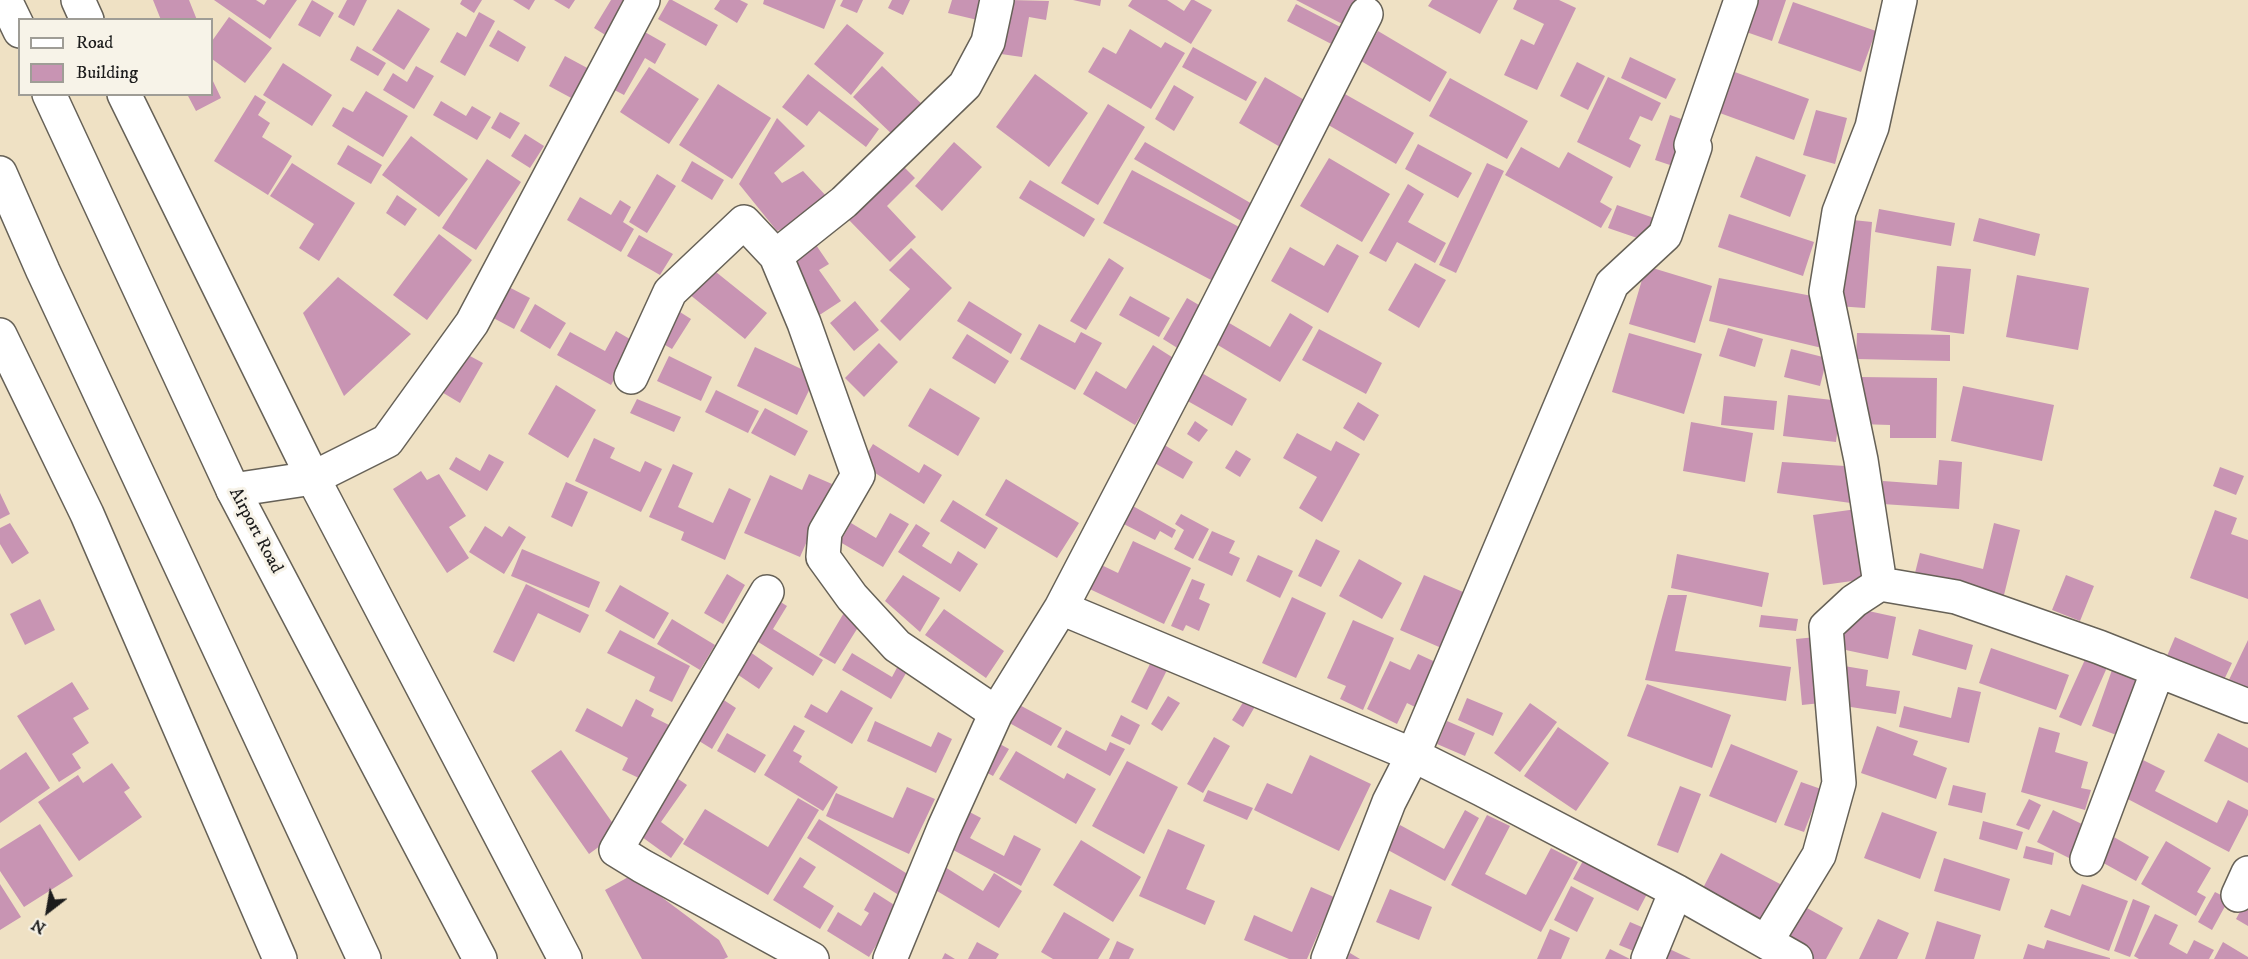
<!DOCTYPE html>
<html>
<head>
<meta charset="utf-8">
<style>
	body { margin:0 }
	#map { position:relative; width:2248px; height:959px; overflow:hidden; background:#efe1c4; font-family:"IM FELL DW Pica",serif }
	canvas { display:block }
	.legend { position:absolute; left:18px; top:18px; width:195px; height:78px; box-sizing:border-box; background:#f7f3e8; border:2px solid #9f9d96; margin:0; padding:8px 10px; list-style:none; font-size:18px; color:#1c1c1c }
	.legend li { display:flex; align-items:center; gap:12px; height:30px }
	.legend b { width:30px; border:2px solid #9f9d96 }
	.north { position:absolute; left:18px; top:881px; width:60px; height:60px; -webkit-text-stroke:4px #f7f3e8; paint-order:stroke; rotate:211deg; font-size:16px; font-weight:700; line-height:24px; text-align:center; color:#1c1c1c }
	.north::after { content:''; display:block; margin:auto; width:21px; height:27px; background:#1c1c1c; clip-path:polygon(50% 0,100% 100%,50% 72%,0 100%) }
</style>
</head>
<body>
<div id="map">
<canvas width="2248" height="959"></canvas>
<ul class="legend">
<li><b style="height:8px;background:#fff"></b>Road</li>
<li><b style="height:16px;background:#c894b3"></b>Building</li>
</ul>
<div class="north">N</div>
</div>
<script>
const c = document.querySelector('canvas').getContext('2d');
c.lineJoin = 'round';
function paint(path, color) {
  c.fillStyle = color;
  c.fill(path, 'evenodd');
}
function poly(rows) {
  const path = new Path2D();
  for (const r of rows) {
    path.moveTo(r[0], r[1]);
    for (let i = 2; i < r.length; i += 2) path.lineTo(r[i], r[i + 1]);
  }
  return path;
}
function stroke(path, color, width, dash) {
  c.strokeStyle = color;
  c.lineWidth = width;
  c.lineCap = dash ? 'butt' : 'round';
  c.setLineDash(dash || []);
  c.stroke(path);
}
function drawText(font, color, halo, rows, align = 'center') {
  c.font = font + ' "IM FELL DW Pica",serif';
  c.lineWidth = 6;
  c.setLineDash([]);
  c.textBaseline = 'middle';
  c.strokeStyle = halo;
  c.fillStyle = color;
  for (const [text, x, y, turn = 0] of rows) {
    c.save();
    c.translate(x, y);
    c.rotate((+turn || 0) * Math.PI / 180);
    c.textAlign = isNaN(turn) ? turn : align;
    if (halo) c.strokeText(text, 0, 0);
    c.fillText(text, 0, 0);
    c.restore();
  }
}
paint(poly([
	[153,0,189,0,197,20,161,20],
	[214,0,256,0,264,5,267,0,297,0,270,39],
	[312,0,334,13,320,37,298,25],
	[347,0,367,0,354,26,338,17],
	[462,0,482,0,474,13,460,4],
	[513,0,535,0,529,10],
	[554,0,575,0,569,9],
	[611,0,628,0,607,36,594,28],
	[669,0,672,0,718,25,706,46,658,19],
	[720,0,740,0,748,4,737,23,714,9],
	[764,0,836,0,824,29,763,4],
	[843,0,863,0,857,13,840,6],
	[892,0,910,0,903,15,888,8],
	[952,0,991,0,986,22,948,13],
	[1010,0,1049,1,1046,20,1029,17,1022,57,1001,54],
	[1073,0,1101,0,1100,6],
	[1132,0,1167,0,1184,11,1191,0,1194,0,1212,10,1191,44,1128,6],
	[1296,0,1367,0,1352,29],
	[1432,0,1498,0,1480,34,1428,6],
	[1517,0,1559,0,1576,8,1537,90,1504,75,1521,39,1534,45,1544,24,1513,9],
	[1745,0,1786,0,1772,41,1735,28],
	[1793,2,1876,31,1861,72,1778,43],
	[1296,4,1350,32,1341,49,1287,21],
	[398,9,430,29,404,70,372,50],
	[479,12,495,21,465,76,440,62,457,32,466,37],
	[229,17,272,48,245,83,212,59,212,41],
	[847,24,884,53,851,95,814,64],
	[636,27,666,44,655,64,645,58,624,95,605,85],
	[1130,29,1161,48,1165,42,1185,53,1151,109,1088,72,1103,47,1116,54],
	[498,30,526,47,518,62,489,46],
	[1378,31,1447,72,1430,102,1361,61],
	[357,46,386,63,378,76,350,60],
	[1193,47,1257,82,1246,101,1182,67],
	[565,56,591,70,575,100,549,86],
	[1630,57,1676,79,1666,99,1621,78],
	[1577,62,1605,76,1588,110,1560,96],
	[283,63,332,95,312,126,263,95],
	[416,66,434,76,414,109,383,90,393,73,407,82],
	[882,66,924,106,895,137,853,97],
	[649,67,699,99,669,144,620,112],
	[1732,71,1809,99,1794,140,1717,112],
	[808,74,879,129,866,147,819,111,807,126,782,107],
	[1035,74,1088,113,1049,167,996,127],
	[1265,77,1313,105,1287,151,1239,123],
	[1608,77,1661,103,1652,121,1640,116,1629,139,1641,145,1630,168,1577,142],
	[1450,78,1528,121,1507,159,1429,116],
	[212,79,221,98,196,111,187,94,212,94],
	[718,84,771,118,732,179,679,145],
	[1174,85,1194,97,1174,131,1155,119],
	[1336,89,1414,133,1396,164,1318,119],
	[366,91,408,116,383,157,332,126,343,107,353,112],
	[255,95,266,102,258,115,270,123,262,137,292,156,268,195,214,161],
	[441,101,466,116,472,106,491,117,477,140,433,115],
	[1108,104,1145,127,1098,205,1061,183],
	[1816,110,1847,118,1835,164,1803,155],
	[500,112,520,123,510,139,491,128],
	[1670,115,1687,121,1673,166,1655,160],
	[777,118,805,146,774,173,782,183,803,171,828,198,801,221,777,231,739,184],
	[525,134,544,146,530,168,511,156],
	[411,136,468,179,439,217,382,175],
	[954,142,982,167,942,211,915,186],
	[1145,142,1254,205,1243,222,1134,159],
	[1418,144,1472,173,1458,198,1405,169],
	[348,145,382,165,371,184,337,164],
	[1521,147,1559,168,1568,152,1613,177,1600,202,1612,209,1601,228,1505,175],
	[1756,156,1806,175,1790,217,1740,197],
	[1329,158,1390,194,1362,242,1300,206],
	[487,159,521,182,476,250,442,228],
	[692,161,724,180,712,200,681,181],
	[292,163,355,203,319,261,299,248,314,224,270,196],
	[1487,163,1504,171,1456,273,1439,265],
	[901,164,915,178,887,206,916,237,890,262,847,218],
	[1132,170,1241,228,1213,281,1103,223],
	[657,174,676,186,647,233,629,222],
	[1030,180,1095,219,1084,237,1019,198],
	[1408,184,1424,194,1408,222,1446,243,1435,263,1397,242,1386,262,1369,253],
	[397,195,417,209,405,226,386,213],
	[580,197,611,215,620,200,631,207,623,222,634,229,621,252,567,220],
	[1617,205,1654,218,1646,241,1608,228],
	[1879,209,1955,223,1951,246,1875,232],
	[1729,214,1814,242,1803,276,1718,247],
	[1979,218,2040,234,2035,256,1973,241],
	[1843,219,1872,222,1865,308,1837,306],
	[439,234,472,260,427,320,393,295],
	[639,235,673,254,660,275,627,256],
	[814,242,829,264,819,270,841,301,818,316,782,263],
	[1337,244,1359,256,1328,313,1271,281,1290,247,1324,266],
	[911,248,952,288,900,341,880,321,910,289,889,270],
	[1109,258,1124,268,1086,330,1070,321],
	[1415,263,1446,280,1419,328,1388,310],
	[706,264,767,313,745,339,684,290],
	[1646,266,1712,286,1695,343,1629,324],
	[1937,266,1971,269,1964,334,1931,330],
	[2017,275,2089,288,2078,350,2006,337],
	[338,277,411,334,344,396,303,313],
	[1719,278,1812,296,1822,348,1709,321],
	[499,282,530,298,514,329,484,313],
	[1130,296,1170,318,1159,337,1119,315],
	[1187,298,1204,308,1179,349,1163,339],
	[855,301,879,330,854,351,830,323],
	[969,301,1022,334,1011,354,957,321],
	[535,304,566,323,550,349,520,331],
	[672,307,691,319,672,349,653,338],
	[1290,313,1313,327,1280,382,1206,338,1219,317,1270,347],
	[1039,324,1075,343,1081,332,1102,343,1075,390,1020,359],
	[1728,328,1763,339,1755,367,1719,356],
	[1319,329,1382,363,1366,394,1302,360],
	[616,331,635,342,611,385,557,355,570,332,605,351],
	[1629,333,1702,354,1684,414,1612,392],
	[1857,333,1950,335,1950,361,1856,359],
	[967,334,1009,361,995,384,952,358],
	[879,343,898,362,864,397,845,378],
	[1153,345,1175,359,1135,425,1083,394,1096,371,1126,389],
	[755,347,816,376,797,415,737,386],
	[457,349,483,363,460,403,435,388],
	[1791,349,1827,358,1820,386,1784,377],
	[669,356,712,377,701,401,657,381],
	[1193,368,1247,399,1232,426,1177,395],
	[1859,377,1937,378,1936,438,1890,438,1890,425,1859,424],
	[556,385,596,410,568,458,528,434],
	[1963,386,2054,405,2042,461,1951,441],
	[930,388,980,418,958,456,908,426],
	[716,390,759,411,748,433,705,412],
	[1788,395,1841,401,1836,442,1783,436],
	[1724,396,1777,401,1774,430,1721,425],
	[637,399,681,417,674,432,630,413],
	[1358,402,1379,415,1364,441,1343,428],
	[765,408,808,431,795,456,751,433],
	[1195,421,1208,430,1199,442,1187,434],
	[1691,422,1753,433,1745,482,1683,471],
	[1297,433,1331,451,1336,441,1360,454,1322,522,1299,508,1317,477,1283,458],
	[594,438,615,448,610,458,640,472,645,461,662,469,641,512,575,481],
	[1161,443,1193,462,1183,479,1151,461],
	[873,444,919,473,924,464,942,475,924,504,861,464],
	[1236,450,1251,459,1240,477,1225,468],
	[489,454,504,462,487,491,449,469,456,457,480,471],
	[1939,460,1962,462,1959,509,1882,504,1883,481,1937,485],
	[1782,462,1845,466,1851,503,1777,493],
	[673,464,693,473,678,507,713,523,729,488,751,499,725,560,681,540,684,532,649,517],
	[2220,467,2244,476,2236,495,2213,486],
	[421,471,427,480,439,474,466,516,449,527,469,558,447,573,393,489],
	[809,474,832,484,800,557,744,533,770,475,802,490],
	[1006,479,1079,523,1057,558,985,515],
	[566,482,588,492,572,527,551,517],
	[0,493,10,514,0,519],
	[953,500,998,528,985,549,940,521],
	[1122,500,1176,530,1172,538,1160,531,1155,540,1112,518],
	[1857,509,1867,579,1823,585,1813,515],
	[2215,510,2237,518,2231,534,2248,540,2248,599,2190,578],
	[890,513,909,524,883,567,840,542,851,523,876,538],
	[1181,514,1209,529,1193,559,1174,549,1184,530,1175,524],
	[10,523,29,553,12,564,0,544,0,528],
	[1994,523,2020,530,2003,599,1914,577,1920,553,1983,569],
	[916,524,930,533,922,546,951,564,958,551,978,564,960,592,898,552],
	[485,526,502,537,509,526,526,537,504,574,469,552],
	[1212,531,1235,541,1229,553,1240,558,1232,576,1198,560],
	[1316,539,1340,551,1321,587,1298,576],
	[1133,541,1191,568,1164,624,1079,584,1091,560,1118,573],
	[522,549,600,582,589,608,511,576],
	[1677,554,1769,573,1762,607,1671,588],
	[1258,555,1293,571,1280,598,1246,581],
	[1359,559,1402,583,1382,619,1339,596],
	[727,574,745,585,723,624,704,613],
	[903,575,940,598,920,632,885,601],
	[1424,575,1470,595,1446,650,1400,630],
	[2066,575,2094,586,2080,621,2052,610],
	[1192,579,1205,584,1199,599,1210,604,1199,631,1186,625,1183,631,1171,626],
	[526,584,589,615,580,633,538,613,514,662,493,652],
	[620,585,669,613,654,639,605,611],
	[1668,595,1687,595,1675,651,1791,667,1786,701,1645,680],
	[771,596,787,606,773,629,823,660,813,676,747,635],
	[1292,597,1326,613,1296,678,1262,663],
	[40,599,55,630,25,645,10,614],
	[1850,607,1896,617,1888,659,1841,649],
	[944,609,1004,651,986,678,925,635],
	[845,611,862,621,835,664,819,655],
	[1761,615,1798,619,1796,631,1759,627],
	[672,619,715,645,700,670,657,644],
	[1353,620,1394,638,1363,710,1340,699,1346,686,1327,678],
	[1919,629,1973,645,1966,670,1912,655],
	[620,630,690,666,672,702,649,691,655,677,607,653],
	[1816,637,1821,703,1802,705,1796,639],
	[2175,637,2232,663,2223,682,2167,656],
	[2248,640,2248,693,2227,684],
	[743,647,773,668,759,689,728,668],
	[1991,648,2069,675,2056,710,1979,683],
	[852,653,892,677,900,662,909,668,891,699,842,670],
	[2088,653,2109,663,2081,726,2059,717],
	[1418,654,1442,665,1421,710,1407,703,1397,724,1367,709,1390,661,1410,670],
	[1151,662,1167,670,1147,710,1131,702],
	[1844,666,1868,670,1866,686,1900,691,1896,714,1838,705],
	[2112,670,2142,681,2122,737,2092,726],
	[72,682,89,709,73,718,89,743,72,754,81,768,59,782,17,716],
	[1647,684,1731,715,1712,768,1627,736],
	[1958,687,1981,692,1969,743,1899,727,1904,706,1951,718],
	[841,690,873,708,852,744,804,717,811,704,827,713],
	[716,695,736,708,712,749,691,736],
	[1168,696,1180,703,1162,731,1151,724],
	[1247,696,1257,703,1243,727,1232,720],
	[1467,698,1503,713,1493,736,1458,720],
	[636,699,654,709,651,716,671,726,643,780,622,770,628,758,575,731,587,708,622,727],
	[1014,702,1062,728,1051,746,1004,720],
	[1530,703,1557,722,1520,772,1494,753],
	[1121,715,1140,725,1130,745,1111,736],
	[875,721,931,747,938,732,952,739,936,773,867,741],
	[1447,721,1475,733,1465,756,1437,744],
	[794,725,805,731,793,751,802,756,799,762,838,787,823,811,764,775],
	[1877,726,1918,741,1913,755,1947,768,1936,799,1861,773],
	[1558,727,1609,763,1576,811,1524,776],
	[2039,727,2060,733,2055,752,2088,762,2081,788,2091,790,2085,810,2021,792],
	[1066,730,1106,751,1110,742,1125,749,1110,776,1057,747],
	[727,733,766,755,755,773,717,751],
	[2218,733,2248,748,2248,783,2204,761],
	[1214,737,1230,746,1203,793,1187,784],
	[998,743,1009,749,993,776,982,770],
	[1731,744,1798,771,1776,823,1709,796],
	[561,750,619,832,589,854,531,771],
	[1016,751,1064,779,1067,773,1096,789,1076,824,999,779],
	[26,752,50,788,0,823,0,770],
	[1310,755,1371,784,1339,851,1254,810,1267,783,1292,794],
	[2141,759,2165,771,2155,791,2217,823,2228,800,2248,810,2248,815,2229,852,2122,796],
	[1127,761,1178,787,1144,854,1092,826],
	[112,763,130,788,124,792,142,817,79,861,38,802,78,775,83,783],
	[671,774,687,785,661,822,684,839,671,858,631,829],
	[1801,782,1821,789,1804,832,1784,825],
	[1953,785,1986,793,1982,813,1948,805],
	[1680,786,1701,794,1678,853,1657,845],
	[907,787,935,799,909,854,826,816,836,793,893,818],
	[1208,790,1253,808,1247,820,1203,801],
	[798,798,819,810,768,895,683,844,705,809,768,847],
	[2029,799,2041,805,2029,830,2016,825],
	[960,807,981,818,970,838,1004,856,1014,835,1041,849,1021,886,940,843],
	[1465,810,1479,818,1445,881,1386,849,1400,825,1444,849],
	[2053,810,2088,827,2071,859,2037,842],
	[1882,812,1937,832,1920,879,1864,858],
	[1487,815,1510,826,1485,874,1526,895,1551,848,1578,862,1541,932,1451,885],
	[819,819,914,878,902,897,807,838],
	[1983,821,2023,832,2017,850,1979,839],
	[40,824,73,876,24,907,0,871,0,849],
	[1168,829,1205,845,1186,889,1215,901,1205,925,1139,896],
	[2112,836,2149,857,2136,881,2098,860],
	[1081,840,1141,877,1113,922,1053,885],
	[2166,841,2211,868,2197,892,2206,897,2196,916,2141,884],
	[2026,846,2054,853,2052,865,2023,858],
	[1721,853,1782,885,1762,924,1701,892],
	[800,857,816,867,803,887,834,906,820,929,773,900],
	[1944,858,2010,879,2000,911,1934,891],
	[1584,859,1648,892,1638,911,1573,879],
	[945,867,983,891,994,873,1022,891,999,928,932,888],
	[632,875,719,940,728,957,724,959,642,959,605,890],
	[0,884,21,917,0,930],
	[2082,884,2128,901,2109,951,2044,927,2051,909,2070,916],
	[1571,886,1594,898,1577,932,1554,920],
	[1311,887,1334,897,1307,959,1289,959,1244,940,1254,915,1292,932],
	[1390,889,1432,907,1419,940,1376,922],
	[874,892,899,908,869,957,827,931,838,912,861,926,869,913,864,910],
	[2215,892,2229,899,2212,930,2198,922],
	[2248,897,2248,926,2236,919],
	[2133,899,2150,906,2130,957,2114,951],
	[1798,903,1843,928,1826,959,1809,959,1776,942],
	[1064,912,1110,939,1098,959,1053,959,1041,952],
	[2155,914,2178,925,2169,944,2187,954,2194,940,2214,950,2209,959,2139,959,2134,956],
	[1878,919,1909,933,1897,959,1859,959],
	[1937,921,1981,935,1974,959,1925,959],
	[1630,922,1651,931,1641,954,1619,945],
	[1550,929,1570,938,1561,959,1537,959],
	[2047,940,2110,958,2110,959,2023,959,2028,944,2044,949],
	[1117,941,1134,949,1129,959,1109,959],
	[977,942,999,954,996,959,968,959],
	[2223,942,2248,957,2248,959,2214,959],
	[1663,946,1691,959,1657,959],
	[1610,949,1630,959,1605,959],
	[945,953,955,959,942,959],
	[1350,953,1360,959,1347,959]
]), '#c894b3');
const minor = poly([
	[776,256,804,323,858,475,825,532,823,557,852,597,897,646,996,713],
	[0,335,87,514,280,959],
	[631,377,670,292,744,222,776,256,844,202,965,85,988,42,997,0],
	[233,490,313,478,387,441,472,323,643,0],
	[1880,584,1861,460,1826,292,1839,212,1872,127,1900,0],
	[767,592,616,850,642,866,812,959],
	[1061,608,1413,755,1612,284,1665,235,1695,147,1691,145,1741,0],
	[2087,859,2158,670],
	[2238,895,2248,873],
	[1766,942,1819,855,1839,783,1826,627,1854,601,1880,584,1956,597,2099,647,2248,706],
	[890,959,944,828,996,713,1061,608,1196,349,1366,14],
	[1328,959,1389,802,1413,755,1481,789,1676,891,1796,959],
	[1648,959,1676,891]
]);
const tertiary = poly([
	[78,0,87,20],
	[124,94,313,478,565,959]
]);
const primary = poly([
	[5,0,20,31],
	[49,94,233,490,480,959],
	[0,173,43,271,364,959]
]);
stroke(minor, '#666157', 36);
stroke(tertiary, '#666157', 36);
stroke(primary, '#666157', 36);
stroke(minor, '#fff', 33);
stroke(tertiary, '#fff', 33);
stroke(primary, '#fff', 33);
drawText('18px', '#1c1c1c', '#f7f3e8', [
	["Airport Road",255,531,62]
]);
</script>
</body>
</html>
